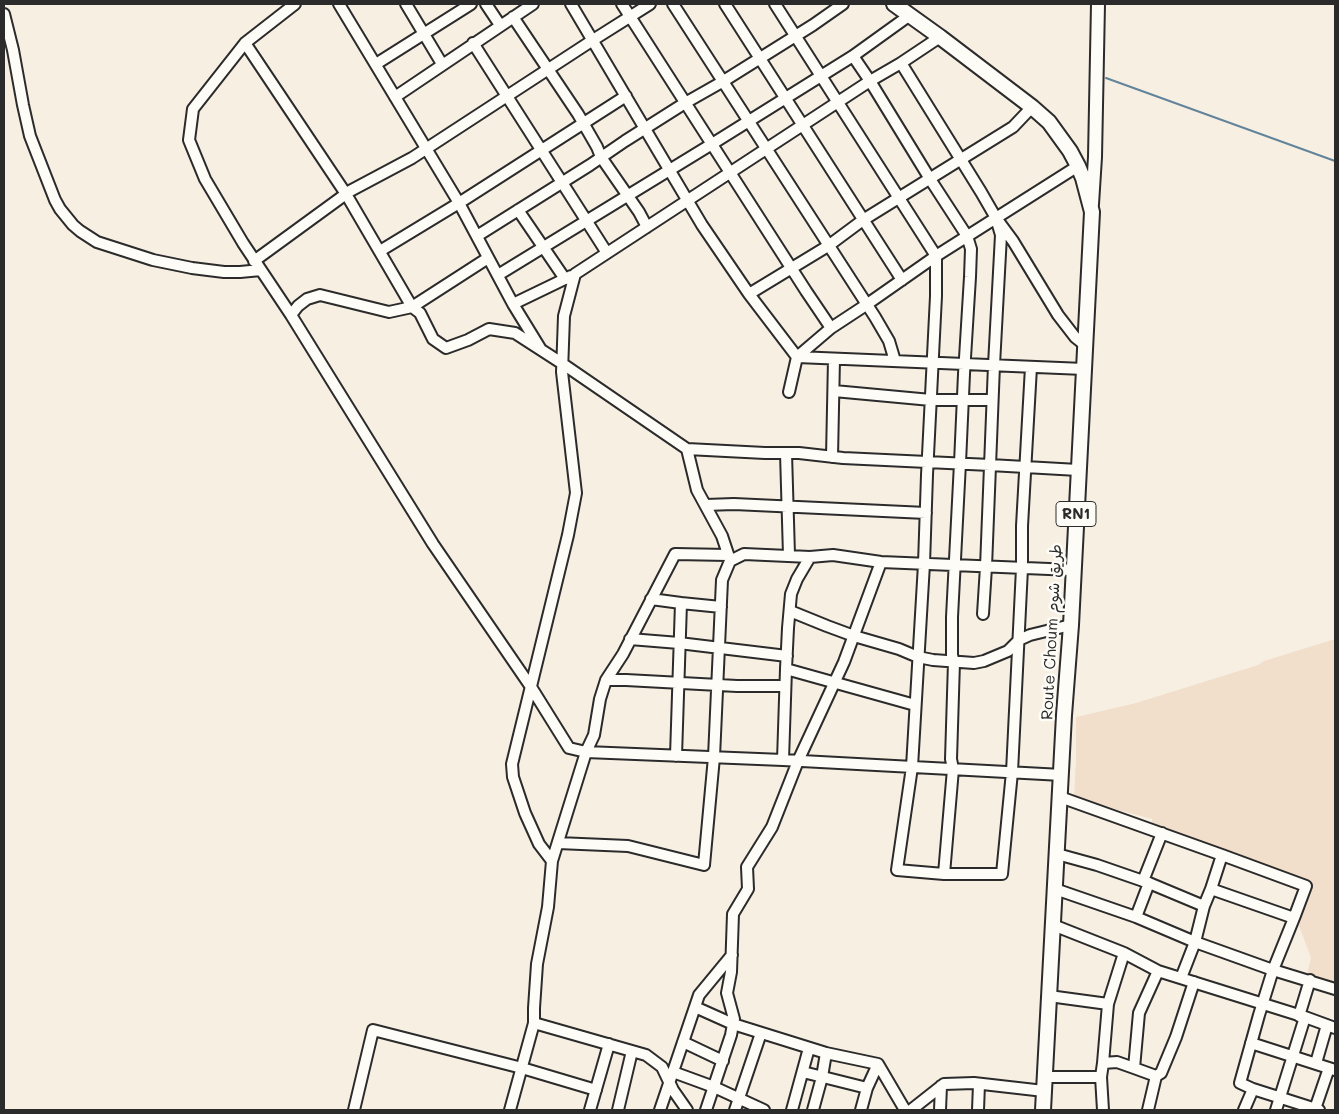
<!DOCTYPE html>
<html>
<head>
<meta charset="utf-8">
<style>
	body { margin:0 }
	#map { position:relative; width:1339px; height:1114px; overflow:hidden; background:#f8efe3; font-family:Mali,sans-serif }
	canvas { display:block }
	.frame { position:absolute; inset:0; border:5px solid #2b2b2b; pointer-events:none }
</style>
</head>
<body>
<div id="map">
<canvas width="1339" height="1114"></canvas>
<div class="frame"></div>
</div>
<script>
const c = document.querySelector('canvas').getContext('2d');
c.lineJoin = 'round';
function paint(path, color) {
  c.fillStyle = color;
  c.fill(path, 'evenodd');
}
function poly(rows) {
  const path = new Path2D();
  for (const r of rows) {
    path.moveTo(r[0], r[1]);
    for (let i = 2; i < r.length; i += 2) path.lineTo(r[i], r[i + 1]);
  }
  return path;
}
function stroke(path, color, width, dash) {
  c.strokeStyle = color;
  c.lineWidth = width;
  c.lineCap = dash ? 'butt' : 'round';
  c.setLineDash(dash || []);
  c.stroke(path);
}
function drawText(font, color, halo, rows, align = 'center') {
  c.font = font + ' Mali,"Playpen Sans Arabic",sans-serif';
  c.lineWidth = 5;
  c.setLineDash([]);
  c.textBaseline = 'middle';
  c.strokeStyle = halo;
  c.fillStyle = color;
  for (const [text, x, y, turn = 0] of rows) {
    c.save();
    c.translate(x, y);
    c.rotate((+turn || 0) * Math.PI / 180);
    c.textAlign = isNaN(turn) ? turn : align;
    if (halo) c.strokeText(text, 0, 0);
    c.fillText(text, 0, 0);
    c.restore();
  }
}
paint(poly([
	[1335,639,1335,984,1307,974,1311,958,1299,926,1309,883,1152,824,1152,819,1074,798,1076,761,1076,717,1136,703,1258,665,1264,661]
]), '#f2dfcb');
stroke(poly([
	[1106,78,1335,161]
]), '#62849b', 2);
const minor = poly([
	[295,4,245,43,193,109,189,140,205,179,243,243,291,315,433,544,531,687,569,748,586,752,783,760,1062,775],
	[339,4,459,203,380,251],
	[406,4,442,64],
	[486,4,500,25],
	[571,4,702,225,749,294,797,357,1084,369],
	[622,4,806,291,831,328],
	[673,4,875,317,889,341,895,361],
	[725,4,902,280],
	[775,4,936,256,936,296,927,475,924,564,912,767,897,870,944,874,953,769,951,759,954,662,952,655,952,617,960,463,964,374,970,277,971,249,967,236,930,179,870,81,853,56],
	[4,14,13,50,23,105,30,136,55,200,60,209,73,225,80,231,97,242,153,260,192,268,224,272,240,272,261,270],
	[513,17,578,114,597,147,601,157,639,212,647,227],
	[245,43,346,194,412,307,488,258],
	[473,43,607,253],
	[901,63,981,192,996,218,1013,241,1058,315,1075,337,1085,345],
	[376,64,471,4],
	[395,97,533,4],
	[518,210,565,279],
	[477,236,590,165,625,141,685,103,722,82,813,25,843,4],
	[254,261,350,191,412,158,593,40,650,4],
	[498,275,712,144,853,56,910,15],
	[749,294,828,246,863,220,1013,127,1032,107],
	[513,304,571,276],
	[291,315,298,306,307,299,320,295,389,312,412,307,420,313,433,339,446,348,468,340,489,329,515,333,563,364,687,449,697,490,722,536,730,560],
	[540,348,513,304,459,203,626,96],
	[834,391,931,400,992,400],
	[789,392,797,357,831,328,866,305,936,256,1078,166],
	[687,449,765,453,799,453,843,458,990,465,1078,470],
	[786,453,789,555],
	[832,457,834,359],
	[706,505,734,504,926,513],
	[651,599,681,603,676,756],
	[681,603,721,607],
	[790,611,827,626,854,636,899,649,918,657,933,660,974,663,984,661,1008,651,1019,640,1030,635,1071,625],
	[983,614,986,567,994,365,1001,235,996,218],
	[630,639,679,643,787,656],
	[786,669,915,705],
	[606,680,626,680,737,686,785,686],
	[783,760,786,669,788,628,791,594,797,579,810,557],
	[1060,797,1222,855,1211,889],
	[558,843,628,846,704,865,714,757,722,580,730,561,744,554,810,557,833,555,881,562,1073,570],
	[1057,854,1097,865,1149,883,1204,906,1211,889,1294,918,1273,970,1259,1015,1240,1083,1253,1089,1319,1110],
	[1222,855,1306,886,1294,918],
	[552,861,539,844,525,813,513,777,512,764,568,535,576,493,562,372,564,316,575,274,870,81,901,63,940,37],
	[944,874,1002,874,1012,772,1022,568,1022,526,1031,367],
	[1143,881,1162,833],
	[1055,889,1136,917,1195,942,1273,970,1335,989],
	[1136,917,1149,883],
	[1053,925,1124,953,1108,1004],
	[1158,971,1305,1017,1276,1110],
	[1181,978,1195,942,1204,906],
	[1049,996,1108,1004,1103,1063,1101,1077],
	[695,1007,733,1024,826,1053,822,1077,813,1110],
	[1299,1016,1310,980],
	[1305,1017,1335,1028],
	[534,1023,646,1055,662,1067,673,1090,687,1110],
	[683,1042,723,1061],
	[1251,1043,1335,1070],
	[826,1053,878,1064,867,1088,861,1110],
	[1103,1063,1117,1062,1134,1068,1139,1013,1158,971,1124,953],
	[1316,1063,1327,1025],
	[878,1064,905,1110],
	[1134,1068,1156,1076],
	[673,1072,714,1087,764,1110],
	[803,1072,867,1088],
	[1045,1077,1101,1077,1103,1110],
	[1315,1109,1329,1068],
	[354,1110,373,1030,522,1068,596,1090],
	[510,1110,534,1023,534,1008,537,964,548,907,552,861,586,752,594,735,600,699,606,680,623,654,675,554,728,555],
	[590,1110,609,1044],
	[618,1110,632,1051],
	[660,1110,699,995,732,955],
	[706,1110,731,1035,733,1024,734,1019,727,993,731,972,733,914,748,889,747,867,772,827,798,761,844,662,881,562],
	[735,1110,761,1033],
	[792,1110,809,1048],
	[911,1110,944,1084,974,1083,1044,1091],
	[940,1110,941,1086],
	[978,1110,979,1084],
	[1148,1110,1156,1076,1161,1073,1176,1037,1194,982],
	[1244,1110,1253,1089]
]);
const major = poly([
	[1092,204,1095,157,1098,4]
]);
const highway = poly([
	[894,4,940,37,1032,107,1049,122,1070,151,1078,166,1083,178,1092,212,1071,625,1064,715,1043,1110]
]);
stroke(minor, '#2b2b2b', 14);
stroke(major, '#2b2b2b', 16);
stroke(highway, '#2b2b2b', 18);
stroke(minor, '#fdfcf7', 10);
stroke(major, '#fdfcf7', 12);
stroke(highway, '#fdfcf7', 14);
for (const [x, y, w] of [
	[1076,514,40]
]) {
  const box = new Path2D();
  box.roundRect(x - w / 2, y - 12.5, w, 25, 4);
  c.fillStyle = '#fdfcf7';
  c.fill(box);
  stroke(box, '#2b2b2b', 1);
}
drawText('bold 15px', '#2b2b2b', null, [
	["RN1",1076,514]
]);
drawText('16px', '#2b2b2b', '#fdfcf7', [
	["Route Choum طريق شوم",1052,632,-87]
]);
</script>
</body>
</html>
